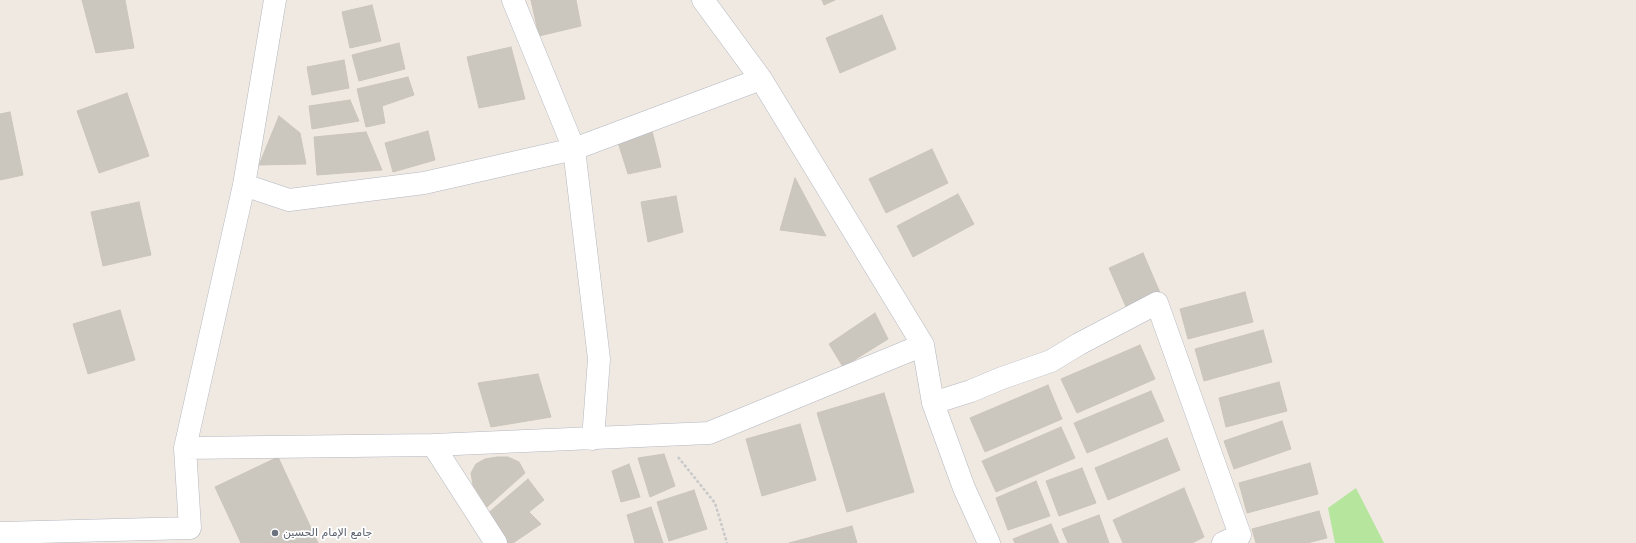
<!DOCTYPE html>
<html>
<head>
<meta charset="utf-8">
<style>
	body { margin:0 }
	canvas { display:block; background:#efe9e1 }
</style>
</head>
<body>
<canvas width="1636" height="543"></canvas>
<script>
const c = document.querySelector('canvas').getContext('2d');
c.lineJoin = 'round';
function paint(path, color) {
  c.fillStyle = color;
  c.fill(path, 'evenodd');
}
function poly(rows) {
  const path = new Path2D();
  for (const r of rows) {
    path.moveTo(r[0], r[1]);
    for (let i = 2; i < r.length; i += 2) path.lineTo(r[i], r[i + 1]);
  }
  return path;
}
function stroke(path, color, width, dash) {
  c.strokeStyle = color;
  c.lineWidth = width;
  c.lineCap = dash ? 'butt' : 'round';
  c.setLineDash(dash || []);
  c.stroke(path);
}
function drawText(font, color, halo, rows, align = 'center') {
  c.font = font + ' "DejaVu Sans",Vazirmatn,sans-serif';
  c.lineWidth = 3.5;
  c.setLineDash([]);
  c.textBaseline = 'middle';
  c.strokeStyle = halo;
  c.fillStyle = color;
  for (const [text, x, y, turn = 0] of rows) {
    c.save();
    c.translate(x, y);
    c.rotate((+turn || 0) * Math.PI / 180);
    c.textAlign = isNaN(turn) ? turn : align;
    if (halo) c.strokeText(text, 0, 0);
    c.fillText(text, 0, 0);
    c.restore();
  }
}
paint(poly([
	[1356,488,1384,543,1335,543,1328,508]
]), '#b6e59e');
const building = poly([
	[82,0,125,0,134,48,96,53,82,0],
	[531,0,576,0,581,26,539,36,531,0],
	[822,0,835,0,824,5,822,0],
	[372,5,381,41,350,48,342,12,372,5],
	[882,15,896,49,840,73,826,38,882,15],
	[399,43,405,69,359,81,352,55,399,43],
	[511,47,525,99,479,108,467,57,511,47],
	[344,60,349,88,312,95,307,67,344,60],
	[408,77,414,95,382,106,385,123,366,127,357,89,408,77],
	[127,93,149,156,99,173,77,111,127,93],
	[350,100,359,121,312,129,309,106,350,100],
	[10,112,23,175,0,180,0,114,10,112],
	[279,116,300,133,306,164,259,165,279,116],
	[428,131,435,160,393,172,385,143,428,131],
	[652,131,661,167,628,174,617,139,652,131],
	[366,132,382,170,317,175,314,137,366,132],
	[932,149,948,183,886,213,869,179,932,149],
	[795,178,826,236,780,230,795,178],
	[958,194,974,224,913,257,897,226,958,194],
	[676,196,683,232,648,242,641,202,676,196],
	[139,202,151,255,103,266,91,212,139,202],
	[1143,253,1161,295,1127,309,1109,268,1143,253],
	[1245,292,1253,322,1188,339,1180,309,1245,292],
	[120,310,135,360,88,374,73,324,120,310],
	[875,313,888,339,843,367,829,344,875,313],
	[1263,330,1272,362,1204,381,1195,349,1263,330],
	[1140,345,1155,379,1077,413,1061,379,1140,345],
	[538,374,551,417,491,427,478,383,538,374],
	[1279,382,1287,411,1226,427,1219,398,1279,382],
	[1048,385,1062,419,985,452,970,418,1048,385],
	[1151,391,1164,421,1087,453,1074,423,1151,391],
	[884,393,914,492,847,512,817,413,884,393],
	[1282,421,1291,449,1234,469,1224,441,1282,421],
	[800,424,816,480,762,496,746,439,800,424],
	[1061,427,1075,458,996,492,982,461,1061,427],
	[1167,438,1180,470,1108,500,1095,468,1167,438],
	[664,454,675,486,650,497,638,458,664,454],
	[278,457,318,543,241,543,215,487,278,457],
	[497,457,508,457,519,462,525,473,487,507,473,485,471,473,476,464,485,459,497,457],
	[1310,463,1318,494,1247,513,1239,483,1310,463],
	[629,464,640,497,621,502,612,471,629,464],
	[1082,468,1096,503,1059,516,1046,481,1082,468],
	[528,479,544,500,529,512,541,524,513,543,507,543,487,514,528,479],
	[1036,481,1050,516,1008,530,996,498,1036,481],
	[1184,488,1204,537,1192,543,1123,543,1113,520,1184,488],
	[694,490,707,529,669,541,657,502,694,490],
	[651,507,663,543,635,543,627,515,651,507],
	[1319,511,1327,538,1307,543,1256,543,1252,529,1319,511],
	[1099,515,1109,543,1068,543,1062,529,1099,515],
	[1051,524,1059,543,1015,543,1013,539,1051,524],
	[852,526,857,543,789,543,852,526]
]);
paint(building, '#cbc7bf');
stroke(building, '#cbc5ba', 1);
const street = poly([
	[513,0,574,149,599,359,593,439],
	[703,0,761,79,923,345,933,403,964,488,989,543],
	[244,185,289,200,424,183,574,149,761,79],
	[933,403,971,391,1002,378,1051,361,1079,344,1157,303,1240,535,1223,543],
	[433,445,496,543],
	[185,448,433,445,709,433,923,345],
	[0,533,190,528,185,448,244,185,275,0]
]);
stroke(street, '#b4b7c1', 23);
stroke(poly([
	[678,457,715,503,727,543]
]), '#c9c9c9', 2.5, [3, 2]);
stroke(street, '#fff', 22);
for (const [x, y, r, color] of [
	[275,533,4,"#6b7280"]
]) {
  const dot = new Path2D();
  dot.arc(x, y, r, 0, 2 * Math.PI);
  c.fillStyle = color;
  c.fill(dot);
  stroke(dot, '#fff', 1.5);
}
drawText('11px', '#5b616d', '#fff', [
	["جامع الإمام الحسين",283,533]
], 'left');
</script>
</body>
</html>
